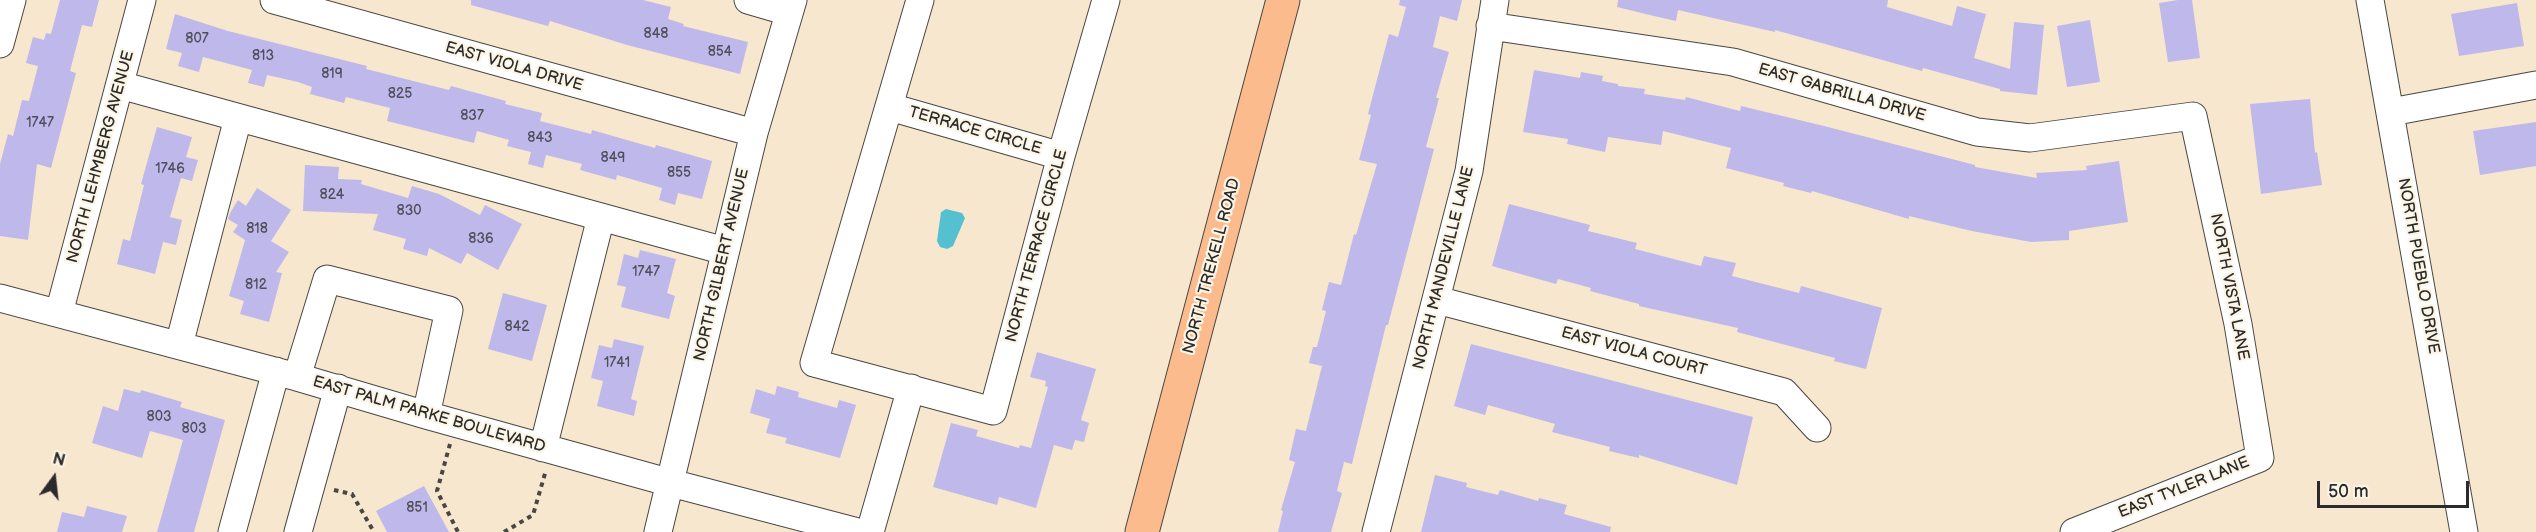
<!DOCTYPE html>
<html>
<head>
<meta charset="utf-8">
<style>
	body { margin:0 }
	#map { position:relative; width:2536px; height:532px; overflow:hidden; background:#f7e7ce; font-family:"Balsamiq Sans",sans-serif }
	canvas { display:block }
	.north { position:absolute; left:24px; top:448px; width:60px; height:60px; -webkit-text-stroke:4px #fcf5e5; paint-order:stroke; rotate:15deg; font-size:16px; font-weight:700; line-height:24px; text-align:center; color:#2b2b2b }
	.north::after { content:''; display:block; margin:auto; width:21px; height:27px; background:#2b2b2b; clip-path:polygon(50% 0,100% 100%,50% 72%,0 100%) }
	.scale { position:absolute; left:2317px; top:481px; width:152px; height:27px; box-sizing:border-box; border:3px solid #2b2b2b; border-top:0; padding-left:8px; font-size:18px; line-height:21px; white-space:nowrap; color:#2b2b2b; -webkit-text-stroke:4px #fcf5e5; paint-order:stroke }
</style>
</head>
<body>
<div id="map">
<canvas width="2536" height="532"></canvas>
<div class="north">N</div>
<div class="scale">50 m</div>
</div>
<script>
const c = document.querySelector('canvas').getContext('2d');
c.lineJoin = 'round';
function paint(path, color) {
  c.fillStyle = color;
  c.fill(path, 'evenodd');
}
function poly(rows) {
  const path = new Path2D();
  for (const r of rows) {
    path.moveTo(r[0], r[1]);
    for (let i = 2; i < r.length; i += 2) path.lineTo(r[i], r[i + 1]);
  }
  return path;
}
function stroke(path, color, width, dash) {
  c.strokeStyle = color;
  c.lineWidth = width;
  c.lineCap = dash ? 'butt' : 'round';
  c.setLineDash(dash || []);
  c.stroke(path);
}
function drawText(font, color, halo, rows, align = 'center') {
  c.font = font + ' "Balsamiq Sans",sans-serif';
  c.lineWidth = 4.5;
  c.setLineDash([]);
  c.textBaseline = 'middle';
  c.strokeStyle = halo;
  c.fillStyle = color;
  for (const [text, x, y, turn = 0] of rows) {
    c.save();
    c.translate(x, y);
    c.rotate((+turn || 0) * Math.PI / 180);
    c.textAlign = isNaN(turn) ? turn : align;
    if (halo) c.strokeText(text, 0, 0);
    c.fillText(text, 0, 0);
    c.restore();
  }
}
paint(poly([
	[946,209,962,213,965,218,953,246,947,249,940,247,937,241,941,212]
]), '#55c0d0');
paint(poly([
	[60,0,99,0,92,27,82,25,70,71,76,73,51,168,37,164,28,240,0,236,0,164,8,134,13,136,22,100,29,101,38,66,26,63,33,37,44,40,46,33,51,34],
	[471,0,643,0,671,7,668,19,684,24,683,26,748,42,740,74,627,45,550,21,548,26,471,5],
	[1400,0,1462,0,1457,21,1440,16,1433,47,1449,52,1436,98,1439,98,1426,147,1434,149,1388,325,1386,325,1352,464,1344,462,1337,491,1342,493,1331,532,1278,532,1283,511,1281,510,1295,462,1289,460,1296,429,1306,431,1322,366,1309,363,1313,347,1317,347,1326,311,1322,310,1329,282,1341,285,1354,234,1356,235,1377,164,1359,160,1371,115,1368,114,1389,34,1398,37,1406,7,1399,5],
	[1618,0,1888,0,1887,7,1952,26,1957,6,1986,14,1974,58,2010,69,2014,22,2044,25,2037,95,2000,91,2000,89,1923,68,1922,71,1775,30,1775,32,1678,10,1676,21,1654,16,1617,7],
	[2178,0,2192,0,2200,58,2168,62,2159,3],
	[2517,3,2524,46,2459,56,2451,14],
	[175,14,228,31,367,66,366,69,449,90,451,86,506,101,505,104,542,113,540,121,591,134,592,130,655,148,656,145,712,161,702,199,678,193,675,205,659,200,662,188,617,175,616,180,580,170,582,164,546,155,543,168,528,164,531,152,507,146,509,140,477,131,474,143,387,121,390,108,346,97,344,103,310,94,312,87,298,82,267,75,264,87,248,83,252,70,203,57,199,72,178,66,182,53,166,49],
	[2090,20,2100,82,2067,87,2057,26],
	[1534,70,1580,78,1581,72,1603,76,1602,81,1618,84,1618,86,1645,89,1644,94,1685,100,1686,97,1740,111,1741,106,1824,126,1975,165,1975,167,2037,178,2036,173,2087,170,2086,166,2119,161,2128,222,2069,231,2069,240,2031,242,1972,231,1909,216,1909,219,1812,191,1811,193,1783,186,1784,183,1726,168,1731,148,1663,131,1661,145,1608,137,1605,152,1567,144,1568,139,1523,132],
	[2310,99,2315,153,2317,152,2322,185,2261,194,2250,104],
	[2536,122,2536,166,2480,175,2473,131],
	[157,127,192,137,186,157,198,160,192,181,181,178,170,217,182,220,176,245,163,242,155,274,117,264,123,239,130,241,144,185,141,184],
	[305,165,339,167,338,179,362,180,361,184,408,198,412,186,439,194,480,215,485,205,522,224,498,270,467,253,461,264,429,248,427,256,403,249,406,239,373,230,378,214,303,211],
	[257,188,291,210,271,241,289,252,276,272,282,273,269,322,240,314,244,301,229,296,245,240,233,232,238,225,228,219,230,213,238,200,246,206],
	[1509,204,1590,225,1588,231,1637,243,1635,249,1701,266,1704,256,1736,263,1732,276,1799,293,1801,286,1882,308,1866,369,1834,361,1835,358,1737,332,1738,328,1639,306,1639,304,1590,291,1591,288,1558,279,1556,284,1492,266],
	[640,250,676,259,667,293,675,296,669,319,621,307,626,287,617,285,624,254,638,258],
	[503,293,547,305,532,361,488,349],
	[614,339,644,346,631,399,637,401,634,416,597,406,603,381,591,378,599,345,612,348],
	[1471,344,1753,417,1737,485,1639,455,1639,458,1609,451,1610,447,1552,432,1555,424,1488,405,1485,415,1454,406],
	[1037,352,1096,369,1081,420,1089,423,1084,442,1075,440,1072,450,1054,445,1036,508,999,497,997,505,933,487,951,423,978,430,976,436,1019,448,1020,445,1031,448,1048,387,1045,386,1046,381,1030,377],
	[777,386,799,392,798,397,837,408,839,400,856,405,840,458,785,443,787,438,766,433,770,419,750,413,756,389,775,395],
	[124,389,140,393,141,390,182,402,180,407,225,420,194,532,157,532,183,440,150,431,142,458,92,443,103,406,118,411],
	[1435,475,1467,483,1466,487,1498,495,1500,490,1538,501,1539,498,1567,505,1564,514,1611,527,1610,532,1421,532],
	[424,486,449,532,387,532,376,511],
	[87,506,127,516,122,532,57,532,62,512,84,517]
]), '#bfb8ea');
const minor = poly([
	[274,0,754,133],
	[748,0,789,12],
	[920,0,814,363,993,411,1061,156,1106,0],
	[2370,0,2464,532],
	[1490,26,1733,62,1977,132,2030,138,2193,116,2238,324,2260,458,2074,532],
	[0,44,12,0],
	[120,85,725,251],
	[890,107,1061,156],
	[2391,112,2536,85],
	[0,298,297,377,426,415,671,483,858,532],
	[1437,300,1784,392,1817,428],
	[59,313,142,0],
	[179,345,238,118],
	[297,377,327,279,449,310,426,415],
	[543,448,601,217],
	[232,532,276,371],
	[298,532,338,388],
	[658,532,754,133,793,0],
	[870,532,911,388],
	[1376,532,1469,171,1495,0]
]);
const major = poly([
	[1142,532,1283,0]
]);
stroke(minor, '#4a4743', 29);
stroke(major, '#4a4743', 35);
stroke(poly([
	[450,444,437,491,458,532],
	[334,490,352,494,374,532],
	[504,532,533,515,546,470]
]), '#4a4743', 4, [4.5, 4.5]);
stroke(minor, '#fff', 27);
stroke(major, '#fbbb8c', 33);
drawText('14px', '#504e5b', null, [
	["848",656,34],
	["807",197,39],
	["854",720,52],
	["813",263,56],
	["819",332,74],
	["825",400,94],
	["837",472,116],
	["1747",40,123],
	["843",540,138],
	["849",613,158],
	["1746",170,169],
	["855",679,173],
	["824",332,195],
	["830",409,211],
	["818",257,229],
	["836",481,239],
	["1747",646,272],
	["812",256,285],
	["842",517,327],
	["1741",617,363],
	["803",159,417],
	["803",194,429],
	["851",417,508]
]);
drawText('16px', '#2b2b2b', '#fcf5e5', [
	["EAST VIOLA DRIVE",514,67,16],
	["EAST GABRILLA DRIVE",1842,93,16],
	["TERRACE CIRCLE",975,131,16],
	["NORTH LEHMBERG AVENUE",101,157,-75],
	["NORTH TERRACE CIRCLE",1037,246,-75],
	["NORTH GILBERT AVENUE",722,265,-77],
	["NORTH TREKELL ROAD",1212,266,-75],
	["NORTH PUEBLO DRIVE",2418,266,80],
	["NORTH MANDEVILLE LANE",1444,268,-76],
	["NORTH VISTA LANE",2229,287,79],
	["EAST VIOLA COURT",1634,352,15],
	["EAST PALM PARKE BOULEVARD",429,415,16],
	["EAST TYLER LANE",2184,488,-22]
]);
</script>
</body>
</html>
